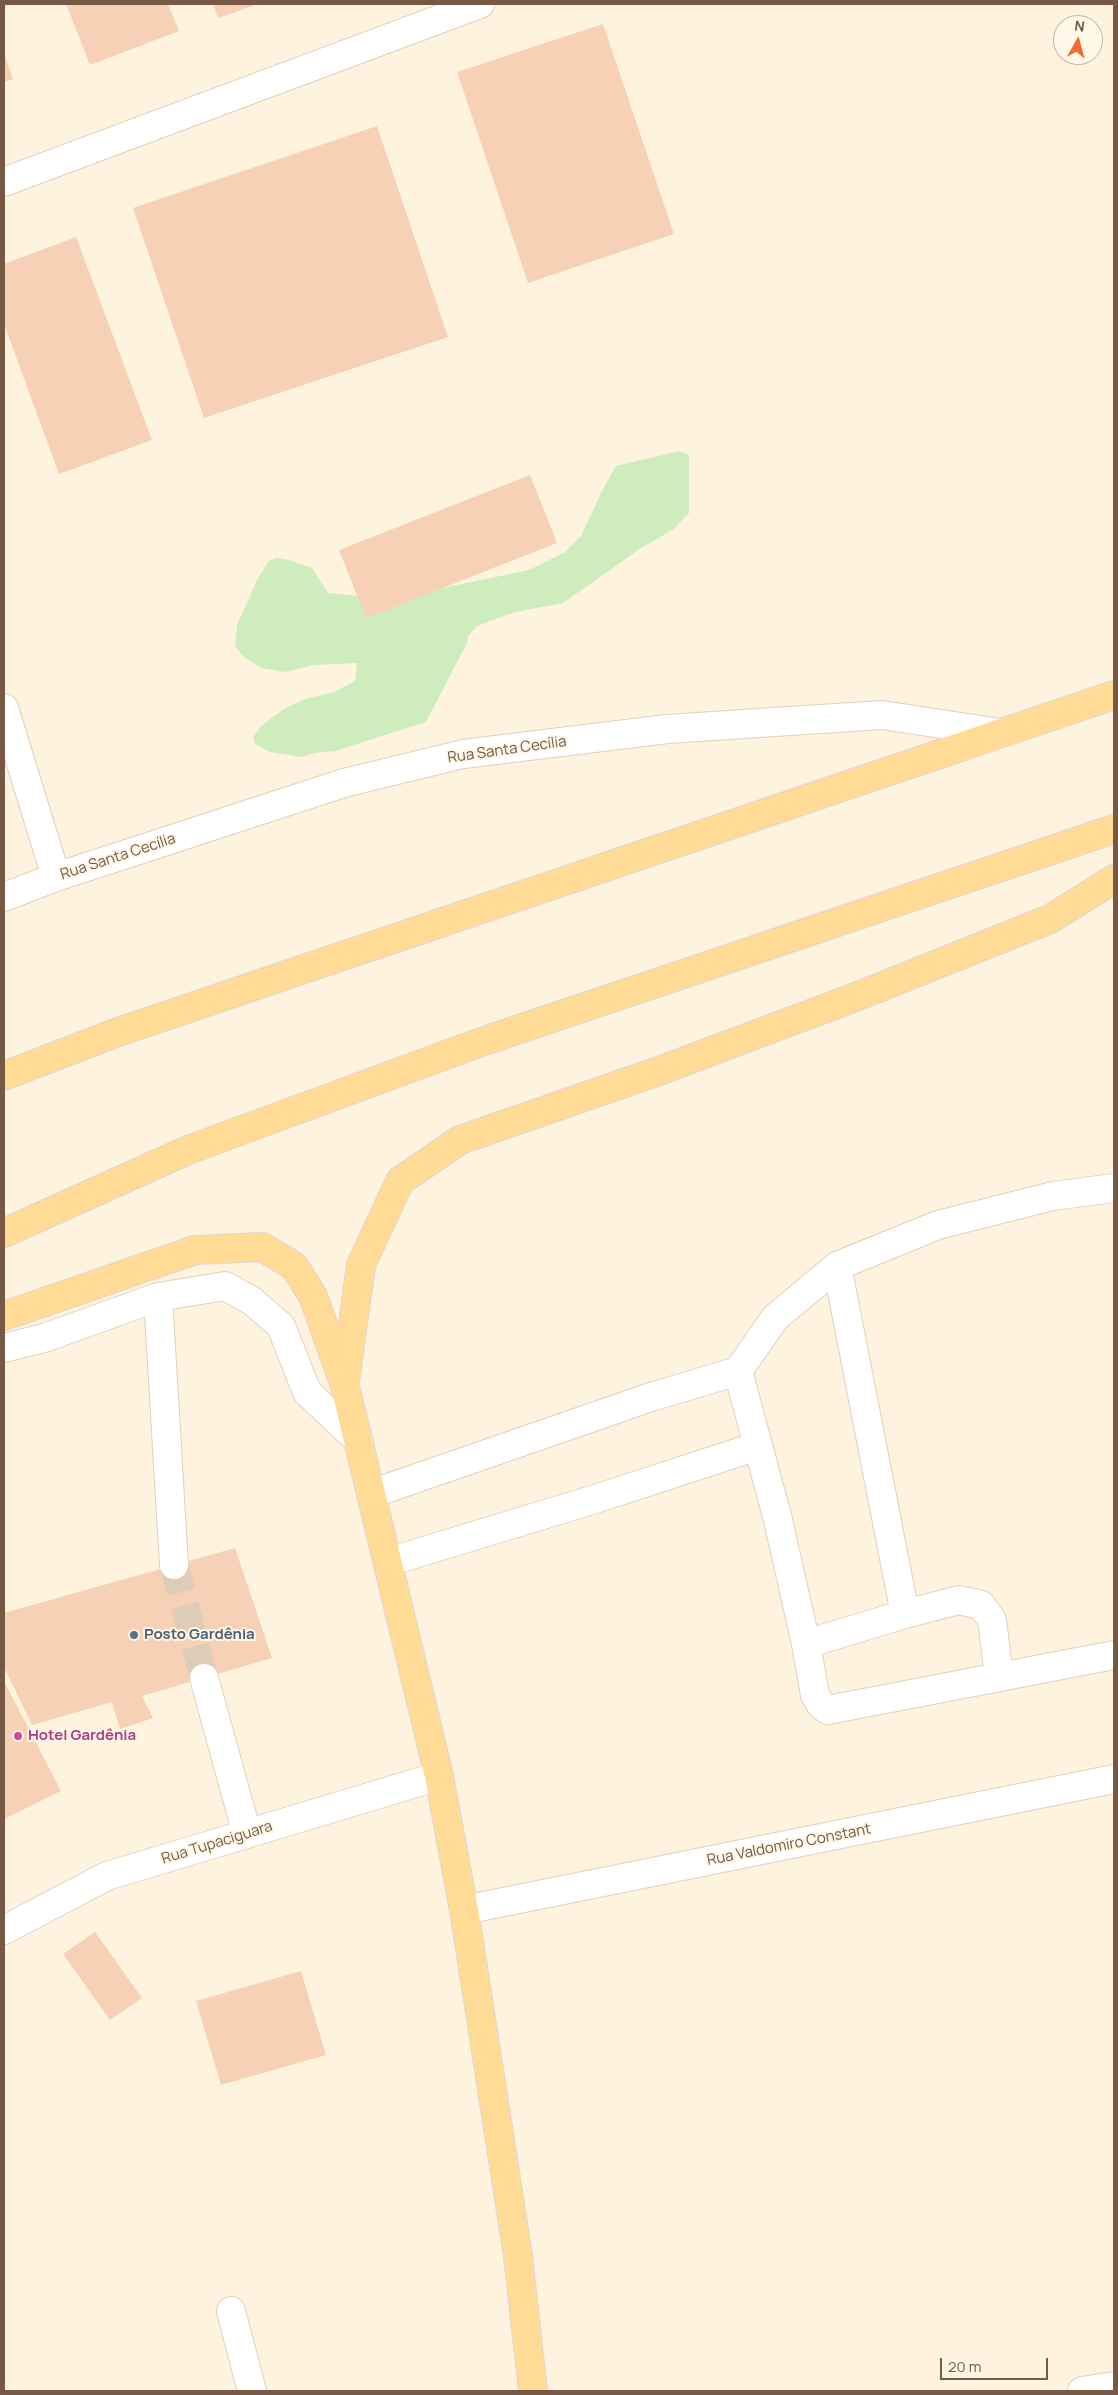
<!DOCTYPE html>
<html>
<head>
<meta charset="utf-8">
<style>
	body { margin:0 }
	#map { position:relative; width:1118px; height:2395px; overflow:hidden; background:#fef3df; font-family:Manrope,sans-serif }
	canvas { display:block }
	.frame { position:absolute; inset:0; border:5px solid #765845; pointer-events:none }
	.north { position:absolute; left:1053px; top:15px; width:50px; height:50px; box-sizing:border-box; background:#fff7e7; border:1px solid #c8b7a6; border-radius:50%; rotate:7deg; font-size:14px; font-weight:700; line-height:20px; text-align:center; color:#765845 }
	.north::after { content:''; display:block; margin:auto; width:18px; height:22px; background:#f26a3a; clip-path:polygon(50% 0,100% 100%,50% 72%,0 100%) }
	.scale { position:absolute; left:940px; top:2358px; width:108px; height:22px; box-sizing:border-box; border:2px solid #765845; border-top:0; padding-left:6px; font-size:15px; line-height:18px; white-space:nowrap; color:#765845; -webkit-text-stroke:4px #fff7e7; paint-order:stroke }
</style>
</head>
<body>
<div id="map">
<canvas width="1118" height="2395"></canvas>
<div class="frame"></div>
<div class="north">N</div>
<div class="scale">20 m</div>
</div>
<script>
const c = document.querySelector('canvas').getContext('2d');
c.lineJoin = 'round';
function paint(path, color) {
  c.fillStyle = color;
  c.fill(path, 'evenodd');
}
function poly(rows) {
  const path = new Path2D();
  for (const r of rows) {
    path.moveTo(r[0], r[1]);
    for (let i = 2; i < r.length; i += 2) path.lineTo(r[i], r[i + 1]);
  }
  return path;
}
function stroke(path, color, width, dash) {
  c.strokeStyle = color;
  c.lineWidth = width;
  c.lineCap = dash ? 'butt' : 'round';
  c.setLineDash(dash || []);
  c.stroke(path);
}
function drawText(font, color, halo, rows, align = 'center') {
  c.font = font + ' Manrope,sans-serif';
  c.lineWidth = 4;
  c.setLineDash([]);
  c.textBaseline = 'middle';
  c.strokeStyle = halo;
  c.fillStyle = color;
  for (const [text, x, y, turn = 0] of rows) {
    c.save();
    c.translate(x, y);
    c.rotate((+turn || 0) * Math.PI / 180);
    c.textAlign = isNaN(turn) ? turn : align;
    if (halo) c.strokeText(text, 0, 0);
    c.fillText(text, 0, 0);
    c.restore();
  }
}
paint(poly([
	[679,451,689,455,689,513,684,518,674,529,641,548,563,603,515,612,477,626,468,636,467,643,426,722,335,751,315,753,301,757,270,752,255,744,253,737,261,726,284,709,305,699,334,692,355,681,357,663,314,665,285,672,261,668,243,656,235,646,237,625,257,580,269,561,276,558,290,560,312,568,328,593,390,599,529,570,565,552,581,536,602,491,616,466]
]), '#cfecbd');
paint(poly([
	[66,4,168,4,179,31,90,65],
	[213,4,258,4,218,18],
	[603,24,674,234,528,283,457,72],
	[4,53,13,79,4,82],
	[377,126,448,337,204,418,133,208],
	[76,237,152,440,59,474,4,324,4,264],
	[530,475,557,543,366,618,339,550],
	[235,1548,272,1658,142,1696,153,1718,120,1729,112,1702,32,1725,4,1667,4,1613],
	[4,1681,61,1791,4,1819],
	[95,1932,142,1998,110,2020,63,1954],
	[301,1971,326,2055,221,2085,196,2001]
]), '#f6d1b5');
stroke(poly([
	[174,1565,204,1678]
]), '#dcccb8', 28, [28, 14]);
const minor = poly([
	[4,182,480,4],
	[4,708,56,877],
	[4,897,56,877,344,783,463,754,667,729,882,715,1000,733],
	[1114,1188,1053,1196,938,1225,837,1266,775,1318,738,1371,778,1520,806,1644,815,1695,821,1705,828,1710,1114,1655],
	[837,1266,905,1614],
	[158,1297,174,1565],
	[4,1348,44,1338,158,1297,225,1286,252,1301,281,1326,307,1392,359,1441],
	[371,1494,651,1397,738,1371],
	[388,1562,592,1500,758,1446],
	[806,1644,905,1614,959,1600,981,1605,992,1620,999,1676],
	[204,1678,247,1834],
	[464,1910,1114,1779],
	[4,1930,107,1876,439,1776],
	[231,2311,252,2391],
	[1082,2391,1114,2386]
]);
const major = poly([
	[4,1076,118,1032,1114,695],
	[4,1233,188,1150,481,1042,1114,829],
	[4,1316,195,1250,262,1247,294,1266,313,1296,345,1386,439,1776,464,1910,518,2256,533,2391],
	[345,1382,361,1265,400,1181,460,1140,656,1072,853,998,1050,919,1114,879]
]);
stroke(minor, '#e3cfbb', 30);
stroke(major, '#ded7d2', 30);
stroke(minor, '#fff', 28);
stroke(major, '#ffdb95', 28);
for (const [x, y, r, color] of [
	[134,1635,5,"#5c6f8a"],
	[18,1736,5,"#d1479c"]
]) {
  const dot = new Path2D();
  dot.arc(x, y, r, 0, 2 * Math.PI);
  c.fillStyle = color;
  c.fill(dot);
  stroke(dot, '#fff7e7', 2);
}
drawText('15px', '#765845', '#fff7e7', [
	["Rua Santa Cecília",507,750,-8],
	["Rua Santa Cecília",118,857,-18],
	["Rua Tupaciguara",217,1843,-17],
	["Rua Valdomiro Constant",789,1845,-11]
]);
drawText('bold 15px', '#4e5e75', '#fff7e7', [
	["Posto Gardênia",144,1635]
], 'left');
drawText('bold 15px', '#b23c85', '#fff7e7', [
	["Hotel Gardênia",28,1736]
], 'left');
</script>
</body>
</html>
